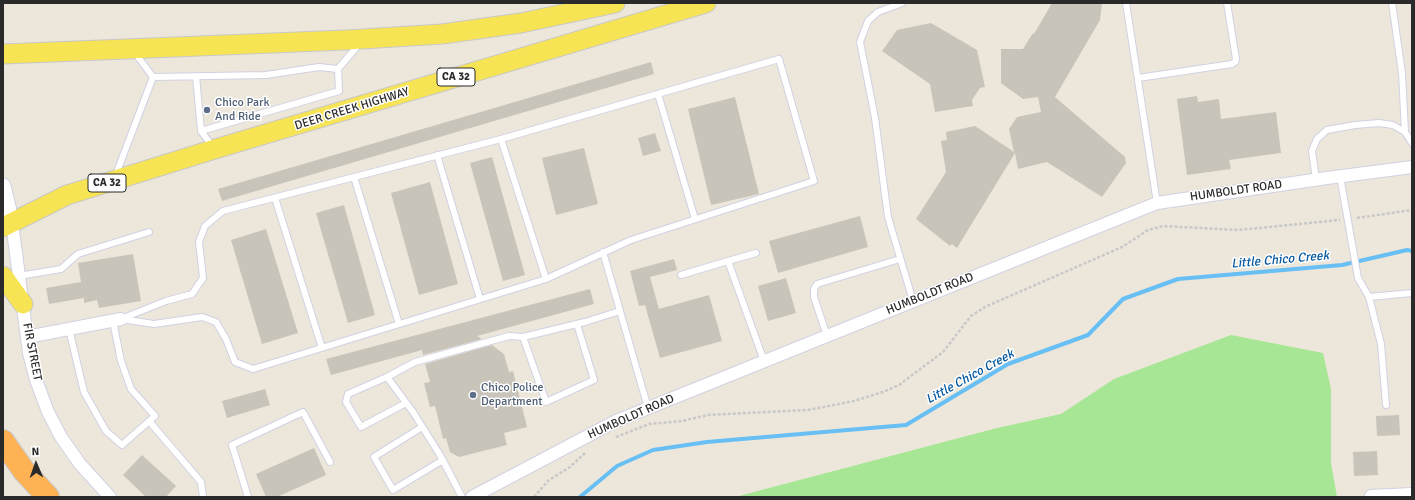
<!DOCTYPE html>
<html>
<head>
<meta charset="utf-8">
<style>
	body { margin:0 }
	#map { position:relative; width:1415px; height:500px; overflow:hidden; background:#ede7db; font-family:Signika,sans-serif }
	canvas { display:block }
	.frame { position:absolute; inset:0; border:4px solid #2a2a2a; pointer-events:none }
	.north { position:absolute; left:16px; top:444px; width:40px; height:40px; -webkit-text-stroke:3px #fff; paint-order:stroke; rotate:358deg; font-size:11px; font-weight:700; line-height:16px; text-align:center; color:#2a2a2a }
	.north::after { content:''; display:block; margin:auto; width:14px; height:18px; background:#2a2a2a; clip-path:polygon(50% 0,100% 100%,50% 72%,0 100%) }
</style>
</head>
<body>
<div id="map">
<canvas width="1415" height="500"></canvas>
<div class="frame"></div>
<div class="north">N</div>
</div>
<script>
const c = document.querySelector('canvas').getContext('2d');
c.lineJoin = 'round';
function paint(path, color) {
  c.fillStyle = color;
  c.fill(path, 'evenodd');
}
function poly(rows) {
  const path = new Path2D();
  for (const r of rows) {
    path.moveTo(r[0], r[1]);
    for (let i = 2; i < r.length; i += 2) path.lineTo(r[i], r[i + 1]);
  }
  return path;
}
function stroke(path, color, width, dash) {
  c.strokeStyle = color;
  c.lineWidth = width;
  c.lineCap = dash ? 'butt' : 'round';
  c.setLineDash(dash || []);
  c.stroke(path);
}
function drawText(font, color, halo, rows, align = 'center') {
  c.font = font + ' Signika,sans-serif';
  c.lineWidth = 3;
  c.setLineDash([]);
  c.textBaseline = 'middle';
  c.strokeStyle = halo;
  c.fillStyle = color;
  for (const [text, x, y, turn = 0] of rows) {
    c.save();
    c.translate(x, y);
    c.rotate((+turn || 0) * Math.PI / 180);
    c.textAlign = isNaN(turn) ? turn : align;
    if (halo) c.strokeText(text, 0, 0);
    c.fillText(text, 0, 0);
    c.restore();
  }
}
paint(poly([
	[1231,335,1323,353,1331,389,1331,463,1337,497,735,497,997,428,1061,414,1114,379]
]), '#a7e694');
stroke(poly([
	[580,497,617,466,653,450,707,442,906,425,1008,364,1088,335,1123,299,1178,279,1342,265,1407,250,1412,251]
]), '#68bff4', 4);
paint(poly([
	[1052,3,1102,3,1100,20,1055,97,1125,157,1126,163,1102,197,1047,162,1018,169,1015,153,957,248,952,244,950,246,916,219,946,172,941,141,947,140,946,132,975,126,1014,152,1009,129,1017,117,1041,112,1038,97,1023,99,1001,83,1001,49,1023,49,1033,33,1034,34],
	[931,23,977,50,985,87,980,88,972,100,973,106,935,112,930,84,882,51,897,30],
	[651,62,654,74,222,201,218,189],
	[1197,96,1198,102,1219,99,1221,119,1276,112,1281,153,1229,160,1231,169,1187,175,1177,99],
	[735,97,759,194,711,205,688,109],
	[655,133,661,151,643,156,638,138],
	[584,148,598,204,556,215,542,158],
	[492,157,525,275,503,281,470,163],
	[430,182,458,284,419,295,391,193],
	[344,205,375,315,348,323,316,213],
	[860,216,868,247,778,273,769,241],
	[266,229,298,333,262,344,231,240],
	[133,254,141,301,99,308,97,300,84,303,84,298,49,304,46,288,81,282,78,263],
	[674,259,677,270,650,277,659,309,709,295,722,341,660,358,645,305,639,306,630,271],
	[786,278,796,313,768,321,758,286],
	[590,289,594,304,477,336,482,339,423,355,422,350,331,375,326,359],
	[492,345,504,354,509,372,513,371,527,427,504,433,507,445,459,457,450,452,446,438,443,439,435,406,430,407,424,383,430,382,425,364],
	[265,389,270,405,227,418,222,401],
	[1399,415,1400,435,1377,436,1376,416],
	[314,448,326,475,277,497,266,497,256,474],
	[1377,451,1378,475,1354,476,1353,452],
	[142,455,176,486,166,497,146,497,123,475]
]), '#c8c4ba');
const service = poly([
	[902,3,878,12,868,21,860,42,875,118,888,217,913,301],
	[1126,3,1157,203],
	[1392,3,1402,73,1405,132],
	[135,53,153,77],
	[196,76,201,131,339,91,338,69,360,43],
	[153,77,266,75,319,67,338,69],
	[1138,78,1232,64,1235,62,1236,59,1227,3],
	[658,94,695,219],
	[201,131,213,147],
	[501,139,546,279,253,369,235,362,226,339,216,322,202,317,154,324,121,319,166,301,192,294,203,278,199,242,205,226,223,211,501,139],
	[501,139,779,59,814,181,631,240,546,279],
	[437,155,480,299],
	[1340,176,1358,278,1369,297,1412,293],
	[115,177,153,77],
	[354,177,399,324],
	[1316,179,1312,151,1317,139,1327,130,1355,125,1379,123,1393,125,1405,132,1412,143],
	[275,198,322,348],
	[603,252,648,408],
	[728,261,756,253],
	[681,275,728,261,764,361],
	[19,276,61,269,78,254,149,232],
	[1369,297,1381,344,1386,405],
	[69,329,84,392,106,431,122,445,155,416,131,389,121,361,113,321],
	[827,336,814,297,814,289,817,284,900,259],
	[523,337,585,322,620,311],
	[387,377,415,362,509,336,523,337,546,402,594,380,577,324],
	[406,403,361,427,346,402,348,394,387,377,413,412,440,455,462,497],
	[149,421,201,482,203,497],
	[422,427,374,457,393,490,443,460],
	[248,497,232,445,303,412,330,462]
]);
const minor = poly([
	[12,223,29,353,36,380,48,412,61,437,80,464,110,497],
	[27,337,121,319],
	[1371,496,1412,494],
	[472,497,616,421,1157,203,1327,178,1412,167]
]);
const tertiary = poly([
	[3,186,12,223]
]);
const primary = poly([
	[3,54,346,40,442,34,521,23,615,3],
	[3,227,67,195,215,149,706,3],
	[3,276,23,304]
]);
const motorway = poly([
	[3,441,24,471,48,497]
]);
stroke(service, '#d0d1e3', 8);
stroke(minor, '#d0d1e3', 14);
stroke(tertiary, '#d0d1e3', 17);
stroke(primary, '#c8c8c8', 21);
stroke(motorway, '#c8c8c8', 24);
stroke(poly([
	[1357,218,1412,210],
	[616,437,649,424,682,421,708,415,808,410,854,401,883,392,899,385,943,352,971,316,985,307,1122,247,1148,230,1163,226,1238,230,1340,220],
	[534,497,549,480,570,467,585,453]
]), '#c8c8c8', 2.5, [3, 2]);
stroke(service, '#fff', 6);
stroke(minor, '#fff', 12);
stroke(tertiary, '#fff', 15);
stroke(primary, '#f7e455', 19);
stroke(motorway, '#ffb253', 22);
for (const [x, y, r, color] of [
	[207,110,4,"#5c6f8a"],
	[473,395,4,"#5c6f8a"]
]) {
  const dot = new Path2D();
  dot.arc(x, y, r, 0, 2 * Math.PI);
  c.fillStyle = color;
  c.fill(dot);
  stroke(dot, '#fff', 1.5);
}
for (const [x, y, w] of [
	[456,77,38],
	[107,183,38]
]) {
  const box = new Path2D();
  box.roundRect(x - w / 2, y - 9, w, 18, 3);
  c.fillStyle = '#fff';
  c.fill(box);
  stroke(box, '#2a2a2a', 1);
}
drawText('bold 11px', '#2a2a2a', null, [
	["CA 32",456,77],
	["CA 32",107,183]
]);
drawText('12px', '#4e5e75', '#fff', [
	["Chico Park",215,103],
	["And Ride",215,117],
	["Chico Police",481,388],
	["Department",481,402]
], 'left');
drawText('12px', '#2a2a2a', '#fff', [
	["DEER CREEK HIGHWAY",352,109,-17],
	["HUMBOLDT ROAD",1236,191,-8],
	["HUMBOLDT ROAD",930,294,-22],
	["FIR STREET",32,352,79],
	["HUMBOLDT ROAD",631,417,-24]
]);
drawText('italic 13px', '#075aa1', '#fff', [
	["Little Chico Creek",1280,260,-5],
	["Little Chico Creek",970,377,-29]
]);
</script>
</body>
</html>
